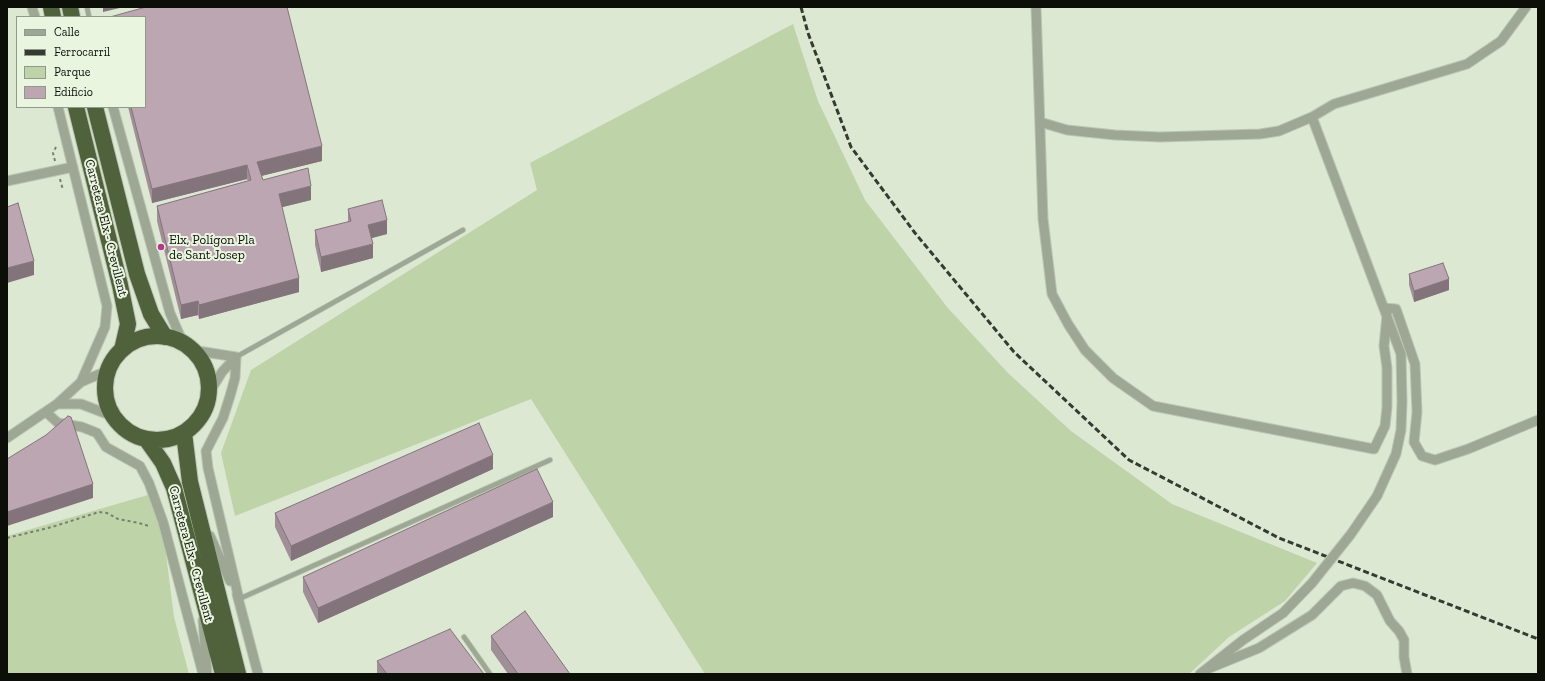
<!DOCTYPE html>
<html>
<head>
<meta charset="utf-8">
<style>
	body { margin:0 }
	#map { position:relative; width:1545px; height:681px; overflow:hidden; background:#dde8d3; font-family:"Zilla Slab",serif }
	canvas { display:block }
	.frame { position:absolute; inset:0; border:8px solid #0b0f08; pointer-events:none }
	.legend { position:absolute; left:16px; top:16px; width:130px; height:92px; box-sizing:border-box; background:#eaf5e0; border:1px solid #91998a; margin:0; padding:5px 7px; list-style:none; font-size:12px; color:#0b0f08 }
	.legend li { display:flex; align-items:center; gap:8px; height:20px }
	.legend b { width:20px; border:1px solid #91998a }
</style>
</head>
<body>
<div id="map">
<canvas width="1545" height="681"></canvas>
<div class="frame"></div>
<ul class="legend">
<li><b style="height:5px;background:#9da794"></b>Calle</li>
<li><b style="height:5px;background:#363b31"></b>Ferrocarril</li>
<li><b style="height:11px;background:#bed3a8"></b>Parque</li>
<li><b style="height:11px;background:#bba6b1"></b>Edificio</li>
</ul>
</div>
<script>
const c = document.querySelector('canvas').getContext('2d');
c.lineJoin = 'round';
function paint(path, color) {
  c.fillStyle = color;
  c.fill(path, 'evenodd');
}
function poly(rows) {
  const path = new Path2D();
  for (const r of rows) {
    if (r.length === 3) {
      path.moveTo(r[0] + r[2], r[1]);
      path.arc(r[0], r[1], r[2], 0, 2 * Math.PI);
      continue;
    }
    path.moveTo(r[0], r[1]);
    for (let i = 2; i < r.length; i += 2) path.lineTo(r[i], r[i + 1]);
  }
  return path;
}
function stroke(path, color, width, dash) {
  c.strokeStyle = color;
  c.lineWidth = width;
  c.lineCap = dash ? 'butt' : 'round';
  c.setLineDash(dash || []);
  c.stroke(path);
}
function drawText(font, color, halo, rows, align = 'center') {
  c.font = font + ' "Zilla Slab",serif';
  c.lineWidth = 4;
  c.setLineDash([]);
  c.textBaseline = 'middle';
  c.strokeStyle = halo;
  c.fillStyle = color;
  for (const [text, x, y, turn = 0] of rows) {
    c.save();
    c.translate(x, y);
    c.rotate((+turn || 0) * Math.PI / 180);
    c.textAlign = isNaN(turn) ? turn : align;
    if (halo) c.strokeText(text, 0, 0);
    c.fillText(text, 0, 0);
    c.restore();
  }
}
paint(poly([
	[793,24,818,101,865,200,947,307,1008,373,1071,431,1172,504,1317,563,1285,601,1229,637,1189,674,705,674,531,399,235,516,221,453,251,370,537,190,530,163],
	[158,492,174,617,189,674,7,674,7,536]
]), '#bed3a8');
const lane = poly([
	[87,7,89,17],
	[236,357,463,230],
	[239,599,550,460],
	[464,637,490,674]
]);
const street = poly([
	[32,7,35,17],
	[1036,7,1043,219,1052,294,1068,324,1085,350,1113,378,1153,406,1374,449,1385,426,1387,407,1387,368,1384,346,1387,315],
	[58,107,107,306,105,327,81,382],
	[113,107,170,313,183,343],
	[1312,117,1401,354,1402,402,1401,430,1396,454,1377,496],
	[1040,122,1067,130,1115,135,1160,137,1260,134,1279,131,1312,117,1334,104,1467,64,1501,41,1526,7],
	[7,181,73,167],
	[1384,308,1396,309,1415,364,1417,412,1414,442,1422,456,1435,460,1468,449,1538,420],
	[192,350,236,357],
	[236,357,235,378,230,396,223,418,206,451,208,468,239,599],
	[209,393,222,372,236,357],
	[57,404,81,404,115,417],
	[46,412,58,423,82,427,97,433,106,447,140,466,149,483,163,522,203,674],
	[7,438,57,404,81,382,109,370],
	[210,536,230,581],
	[237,594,258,674],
	[203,620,207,673],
	[1205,670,1259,648,1312,615,1341,586,1353,583,1365,586,1377,595,1390,621,1399,631,1404,640,1404,657,1407,674],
	[1200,674,1243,640,1283,613]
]);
const highway = poly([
	[51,7,53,17],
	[70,7,72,17],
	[76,107,120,285,128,324,122,350],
	[95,107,137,274,151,314,165,337],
	[157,388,52],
	[184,433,190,482,238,674],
	[146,439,163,463,174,488,223,674]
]);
stroke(lane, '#bbc5b3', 6);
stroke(street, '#bbc5b3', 11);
stroke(highway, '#bbc5b3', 18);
stroke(poly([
	[55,161,53,153,57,145],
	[60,179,63,190],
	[7,538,52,527,99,512,107,513,118,519,139,523,149,526]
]), '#777f70', 2, [3, 3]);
stroke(lane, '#9da794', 4.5);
stroke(street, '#9da794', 9);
stroke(highway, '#4f623b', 16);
stroke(poly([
	[801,7,808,33,851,147,915,233,1014,352,1129,460,1279,538,1538,639]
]), '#363b31', 3, [6, 3]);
const streetBridge = poly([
	[1283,613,1312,583,1351,534,1377,496]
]);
stroke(streetBridge, '#bbc5b3', 11, []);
stroke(streetBridge, '#9da794', 9);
paint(poly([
	[128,107,145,107,322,161,261,176,263,180,311,200,282,207,299,292,199,319,198,315,181,319,157,221,157,206,248,181,247,179,152,203],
	[348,209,387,234,372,238,373,258,321,272,315,245,315,230,348,222],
	[1409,274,1449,290,1414,302,1409,285],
	[493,469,291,561,275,527,275,513],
	[553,517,318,623,303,592,303,577],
	[491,636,570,674,508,674,491,650],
	[377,661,484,674,377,674]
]), '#a18f98');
paint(poly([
	[103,7,124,7,103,12],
	[322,146,322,161,257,177,257,162],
	[247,165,247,179,152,203,152,189],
	[311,186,311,200,279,208,279,194],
	[387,220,387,234,368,239,368,225],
	[373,244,373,258,321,272,321,257],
	[34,261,34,275,7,283,7,268],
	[299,278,299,292,199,319,199,305],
	[1449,279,1449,290,1414,302,1414,291],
	[198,301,198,315,181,319,181,305],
	[493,455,493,469,291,561,291,546],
	[93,484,93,498,7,526,7,512],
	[553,502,553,517,318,623,318,608]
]), '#83747c');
const building = poly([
	[146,7,287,7,322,146,257,162,263,180,308,168,311,186,279,194,299,278,199,305,198,301,181,305,157,206,251,180,247,165,152,189,131,107,145,107,145,17,110,17,146,7],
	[382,200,387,220,368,225,373,244,321,257,315,230,351,221,348,209,382,200],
	[18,203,34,261,7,268,7,207,18,203],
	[1443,263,1449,279,1414,291,1409,274,1443,263],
	[68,416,71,417,93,484,7,512,7,459,46,435,68,416],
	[479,423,493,455,291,546,275,513,479,423],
	[537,469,553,502,318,608,303,577,537,469],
	[525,611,570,674,518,674,491,636,525,611],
	[450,629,484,674,387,674,377,661,450,629]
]);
paint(building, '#bba6b1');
stroke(building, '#83747c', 1);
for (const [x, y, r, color] of [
	[161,247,4,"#b5398b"]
]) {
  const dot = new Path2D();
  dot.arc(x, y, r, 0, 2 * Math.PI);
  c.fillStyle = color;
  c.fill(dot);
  stroke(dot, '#eaf5e0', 1.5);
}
drawText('13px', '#0b0f08', '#eaf5e0', [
	["Carretera Elx - Crevillent",106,228,76],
	["Carretera Elx - Crevillent",191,554,75]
]);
drawText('13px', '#0b0f08', '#eaf5e0', [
	["Elx, Polígon Pla",169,240],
	["de Sant Josep",169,255]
], 'left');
</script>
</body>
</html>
